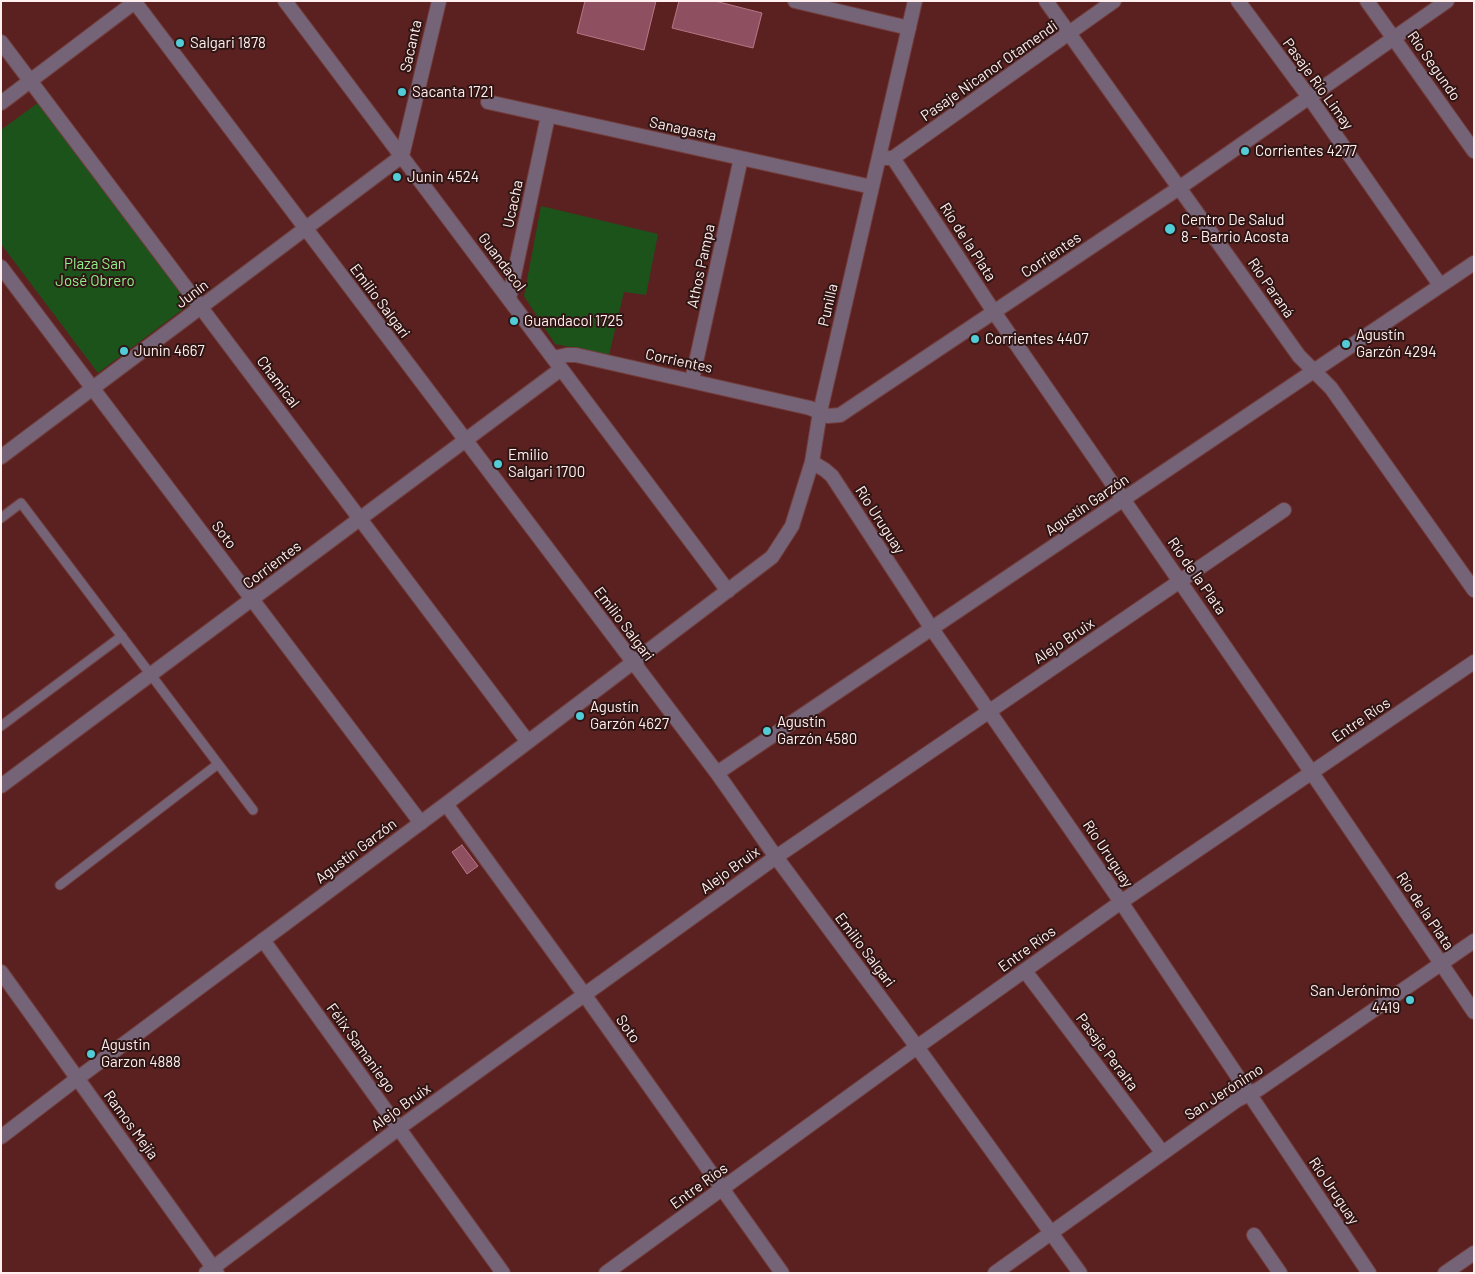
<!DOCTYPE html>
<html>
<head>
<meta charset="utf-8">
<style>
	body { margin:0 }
	#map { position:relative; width:1475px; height:1274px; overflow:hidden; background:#5b2120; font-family:Barlow,sans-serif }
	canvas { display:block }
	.frame { position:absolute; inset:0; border:2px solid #ffefee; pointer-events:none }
</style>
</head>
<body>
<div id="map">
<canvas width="1475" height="1274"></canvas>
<div class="frame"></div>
</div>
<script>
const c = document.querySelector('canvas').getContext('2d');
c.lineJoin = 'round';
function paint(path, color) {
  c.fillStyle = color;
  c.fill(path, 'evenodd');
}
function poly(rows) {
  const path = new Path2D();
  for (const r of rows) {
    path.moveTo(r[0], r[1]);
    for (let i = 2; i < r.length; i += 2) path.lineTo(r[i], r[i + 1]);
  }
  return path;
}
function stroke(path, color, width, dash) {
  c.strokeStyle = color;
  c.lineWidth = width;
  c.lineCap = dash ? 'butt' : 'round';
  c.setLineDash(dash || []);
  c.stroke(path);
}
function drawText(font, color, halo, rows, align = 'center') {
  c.font = font + ' Barlow,sans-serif';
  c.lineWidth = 4;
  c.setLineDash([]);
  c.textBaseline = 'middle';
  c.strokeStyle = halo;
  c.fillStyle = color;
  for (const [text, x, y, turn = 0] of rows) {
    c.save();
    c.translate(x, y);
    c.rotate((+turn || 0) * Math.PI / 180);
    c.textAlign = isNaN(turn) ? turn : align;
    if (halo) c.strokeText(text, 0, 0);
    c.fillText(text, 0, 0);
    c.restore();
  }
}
paint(poly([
	[39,102,190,304,98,373,1,244,1,130],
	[541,206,658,234,646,295,624,292,609,355,555,344,524,296]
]), '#1c531b');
const building = poly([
	[585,1,656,1,644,50,577,33,585,1],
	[679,1,715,1,762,13,753,48,672,28,679,1],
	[462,845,478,866,467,874,452,852,462,845]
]);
paint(building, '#8e4f60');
stroke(building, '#b87586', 1);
const service = poly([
	[1,518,21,503,253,810],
	[1,726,122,636],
	[60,885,218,764]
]);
const minor = poly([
	[134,1,717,773,776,857,917,1047,1080,1273],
	[285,1,728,591],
	[795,1,909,28],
	[1046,1,1299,356,1331,388,1474,590],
	[1238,1,1309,97,1440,285],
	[1367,1,1474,151],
	[1,42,528,742],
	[488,102,872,187],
	[1,103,136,1],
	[402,156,439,1],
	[885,158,893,158,1114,1],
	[893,158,994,312,1312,773,1474,1012],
	[1,267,421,823],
	[509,299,548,116],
	[553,358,567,355,576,355,810,408,828,416,840,415,1179,188,1447,1],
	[692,380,741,158],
	[1,457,402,156],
	[812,462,825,470,832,476,932,629,1121,902,1369,1273],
	[717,773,1474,263],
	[1,786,561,369],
	[446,804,584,994,782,1273],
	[263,940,503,1273],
	[1025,971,1162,1152],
	[1,972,217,1273],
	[1,1137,78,1078,446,804,772,557,792,526,812,462,820,412,915,1],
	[1254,1235,1280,1273],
	[206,1273,399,1128,776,857,1284,510],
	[606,1273,917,1047,1121,902,1474,662],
	[995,1273,1237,1100,1259,1089,1474,941],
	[1445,1273,1474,1253]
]);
stroke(service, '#723e3d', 11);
stroke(minor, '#723e3d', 16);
stroke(service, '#756377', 9);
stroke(minor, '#756377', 14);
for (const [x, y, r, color] of [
	[180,43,5,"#52ccd6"],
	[402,92,5,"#52ccd6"],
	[1245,151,5,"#52ccd6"],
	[397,177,5,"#52ccd6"],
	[1170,229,6,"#52ccd6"],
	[514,321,5,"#52ccd6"],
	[975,339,5,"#52ccd6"],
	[1346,344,5,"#52ccd6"],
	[124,351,5,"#52ccd6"],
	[498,464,5,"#52ccd6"],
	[580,716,5,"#52ccd6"],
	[767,731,5,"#52ccd6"],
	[1410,1000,5,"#52ccd6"],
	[91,1054,5,"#52ccd6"]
]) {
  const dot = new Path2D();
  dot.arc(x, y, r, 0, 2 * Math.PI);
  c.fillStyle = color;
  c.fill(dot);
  stroke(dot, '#2f1514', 2);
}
drawText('15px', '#ffefee', '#2f1514', [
	["Salgari 1878",190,43],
	["Sacanta 1721",412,92],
	["Corrientes 4277",1255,151],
	["Junin 4524",407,177],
	["Centro De Salud",1181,220],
	["8 - Barrio Acosta",1181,237],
	["Guandacol 1725",524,321],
	["Agustín",1356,335],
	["Garzón 4294",1356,352],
	["Corrientes 4407",985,339],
	["Junin 4667",134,351],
	["Emilio",508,455],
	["Salgari 1700",508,472],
	["Agustín",590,707],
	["Garzón 4627",590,724],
	["Agustín",777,722],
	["Garzón 4580",777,739],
	["San Jerónimo",1400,991,"right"],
	["4419",1400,1008,"right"],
	["Agustin",101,1045],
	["Garzon 4888",101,1062]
], 'left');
drawText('15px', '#ffefee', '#2f1514', [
	["Sacanta",411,46,-77],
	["Río Segundo",1434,66,55],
	["Pasaje Nicanor Otamendi",989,71,-35],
	["Pasaje Río Limay",1318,84,54],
	["Sanagasta",683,129,12],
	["Ucacha",513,204,-78],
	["Río de la Plata",968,242,57],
	["Corrientes",1051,255,-34],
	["Guandacol",502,262,53],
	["Athos Pampa",701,266,-78],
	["Río Paraná",1271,288,55],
	["Junín",192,294,-37],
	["Emilio Salgari",380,301,53],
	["Punilla",828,305,-77],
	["Corrientes",679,361,12],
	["Chamical",278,382,53],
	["Agustín Garzón",1087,505,-34],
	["Río Uruguay",880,520,57],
	["Soto",224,535,53],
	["Corrientes",272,565,-37],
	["Río de la Plata",1197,576,55],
	["Emilio Salgari",624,624,53],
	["Alejo Bruix",1064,641,-34],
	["Entre Ríos",1361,720,-34],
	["Agustín Garzón",356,851,-37],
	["Río Uruguay",1108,854,56],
	["Alejo Bruix",730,870,-36],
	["Río de la Plata",1425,911,56],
	["Entre Ríos",1027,949,-36],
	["Emilio Salgari",865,950,53],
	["Soto",628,1029,55],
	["Félix Samaniego",361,1048,54],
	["Pasaje Peralta",1107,1052,53],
	["San Jerónimo",1224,1092,-33],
	["Alejo Bruix",401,1107,-36],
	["Ramos Mejía",131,1125,54],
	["Entre Ríos",699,1186,-36],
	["Río Uruguay",1334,1191,56]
]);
drawText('15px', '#90f28c', '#2f1514', [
	["Plaza San",95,264],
	["José Obrero",95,281]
]);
</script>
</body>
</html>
